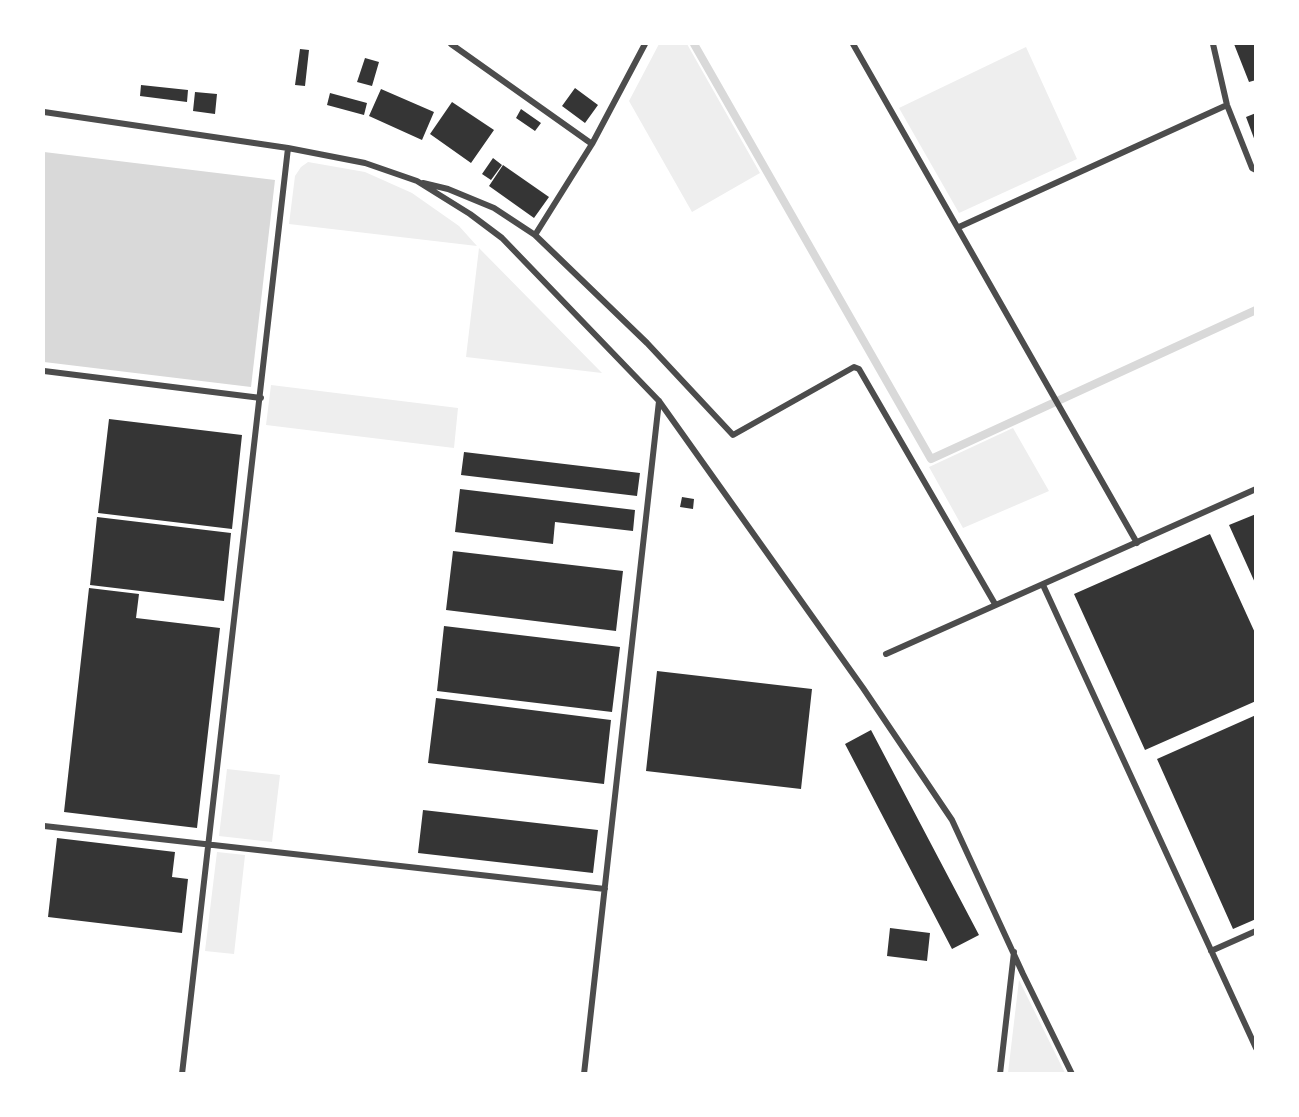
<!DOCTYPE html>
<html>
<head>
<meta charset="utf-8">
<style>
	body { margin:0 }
	#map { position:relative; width:1299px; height:1117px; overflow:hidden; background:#fff; font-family:"Sofia Sans Condensed",sans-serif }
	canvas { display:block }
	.frame { position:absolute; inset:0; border:45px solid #fff; pointer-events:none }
</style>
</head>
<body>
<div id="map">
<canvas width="1299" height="1117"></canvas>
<div class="frame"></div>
</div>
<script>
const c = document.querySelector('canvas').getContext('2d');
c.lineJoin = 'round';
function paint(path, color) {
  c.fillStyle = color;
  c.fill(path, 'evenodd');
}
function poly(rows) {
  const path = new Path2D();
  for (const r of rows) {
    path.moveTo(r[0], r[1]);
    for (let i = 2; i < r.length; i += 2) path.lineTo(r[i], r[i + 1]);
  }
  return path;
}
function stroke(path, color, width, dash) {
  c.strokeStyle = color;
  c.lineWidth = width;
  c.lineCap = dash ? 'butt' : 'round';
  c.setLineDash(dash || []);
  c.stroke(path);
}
paint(poly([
	[659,44,687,44,760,173,692,212,629,101],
	[1026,47,1077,159,959,213,899,108],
	[308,162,365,172,412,193,459,226,477,246,289,224,295,176,301,167],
	[479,248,602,373,466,357],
	[271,385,458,408,454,448,266,425],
	[1013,428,1049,491,963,528,929,467],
	[227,769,280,775,272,842,219,836],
	[217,852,245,855,234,954,205,951],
	[1019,980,1065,1073,1008,1073]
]), '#eee');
paint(poly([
	[44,152,275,180,251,387,44,362]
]), '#d9d9d9');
stroke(poly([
	[694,44,931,459,1256,310]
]), '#d9d9d9', 8);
paint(poly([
	[1234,44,1256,44,1256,80,1249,82],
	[300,49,309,50,305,86,295,85],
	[365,58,379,62,372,86,357,82],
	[141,85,188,90,187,102,140,96],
	[575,88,598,105,585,123,562,106],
	[381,89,434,112,422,140,369,116],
	[195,92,217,94,215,114,193,111],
	[330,93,367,103,364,115,327,105],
	[452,102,494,130,471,163,430,134],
	[521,109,541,123,535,131,516,118],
	[1256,113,1256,140,1255,141,1246,117],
	[493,158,502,165,491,180,482,174],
	[503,165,549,197,534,218,489,186],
	[109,419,242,435,232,529,98,513],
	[464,452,640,473,637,496,461,475],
	[460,489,635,510,633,531,555,522,553,544,455,532],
	[682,497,694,499,693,509,680,507],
	[1256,514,1256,585,1229,525],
	[97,517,231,533,224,601,90,585],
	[1210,534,1256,635,1256,701,1145,750,1074,594],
	[453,551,623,571,616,631,446,610],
	[89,588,139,594,136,618,220,628,197,828,64,812],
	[444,626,620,647,612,712,437,691],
	[657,671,812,689,801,789,646,771],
	[436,698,611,720,604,784,428,763],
	[1256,715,1256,919,1233,929,1157,759],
	[871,730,979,935,952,949,845,744],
	[423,810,598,830,593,873,418,853],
	[57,838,175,852,172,877,188,879,182,933,48,917],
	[890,928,930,933,927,961,887,956]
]), '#353535');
stroke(poly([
	[451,44,592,144],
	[853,44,1137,543],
	[1213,44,1227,105,1252,168,1256,170],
	[44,112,288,148,365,163,417,181,470,214,502,238,659,401,863,688,952,820,1023,974,1072,1074],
	[423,183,448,189,494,208,535,235,647,343,733,435,854,367,859,369,995,604],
	[959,227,1227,105],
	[535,235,592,144,645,44],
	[44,371,261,398],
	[1043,585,1256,1048],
	[886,654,1256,489],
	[44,826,605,889],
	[1211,951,1256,931],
	[182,1074,288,148],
	[584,1074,659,401],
	[1000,1074,1014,952]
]), '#4c4c4c', 6);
</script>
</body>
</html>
